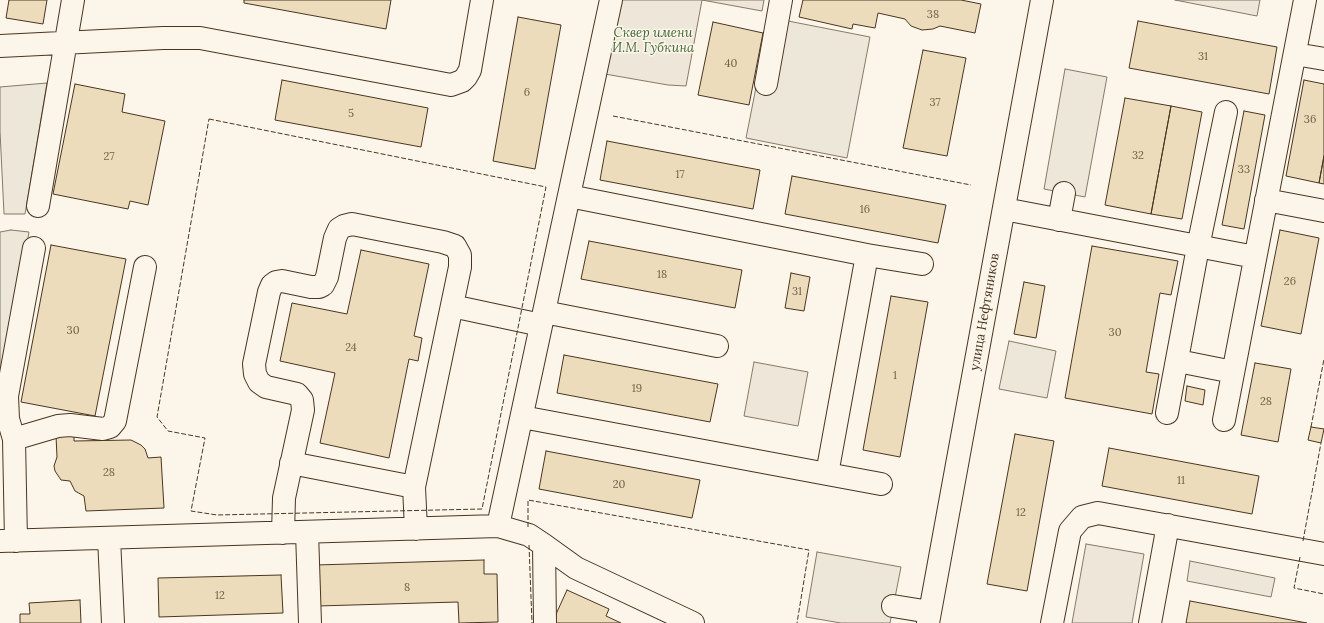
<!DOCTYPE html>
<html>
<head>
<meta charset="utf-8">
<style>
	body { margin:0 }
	canvas { display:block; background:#fbf6e9 }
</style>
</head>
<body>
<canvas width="1324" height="623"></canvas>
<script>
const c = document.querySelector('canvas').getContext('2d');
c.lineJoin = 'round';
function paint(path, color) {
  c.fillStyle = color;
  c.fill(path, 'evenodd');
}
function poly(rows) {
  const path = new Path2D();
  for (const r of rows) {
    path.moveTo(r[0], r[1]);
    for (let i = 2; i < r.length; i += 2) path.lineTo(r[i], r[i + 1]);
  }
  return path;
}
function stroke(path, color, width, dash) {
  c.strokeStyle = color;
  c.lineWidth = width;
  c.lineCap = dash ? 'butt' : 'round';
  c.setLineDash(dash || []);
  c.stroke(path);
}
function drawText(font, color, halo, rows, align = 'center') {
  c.font = font + ' Lora,serif';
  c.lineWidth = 3;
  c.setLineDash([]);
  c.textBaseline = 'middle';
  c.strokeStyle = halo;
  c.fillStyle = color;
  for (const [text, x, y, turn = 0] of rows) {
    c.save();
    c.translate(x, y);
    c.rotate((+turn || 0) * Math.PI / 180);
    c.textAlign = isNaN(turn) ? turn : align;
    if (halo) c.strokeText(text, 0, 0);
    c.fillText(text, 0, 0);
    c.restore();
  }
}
const green = poly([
	[616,0,764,0,762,11,702,0,686,86,668,85,599,73,616,0],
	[754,362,808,372,798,426,744,416,754,362],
	[1086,544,1144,554,1132,623,1072,623,1086,544]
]);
paint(green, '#ede6d9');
stroke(green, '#887966', 1);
const parking = poly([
	[1175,0,1260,0,1257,16,1175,0],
	[788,21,870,37,847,158,746,138,763,52,788,21],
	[1065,69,1107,77,1085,197,1044,189,1065,69],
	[47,83,25,214,4,214,0,131,0,87,47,83],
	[11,230,29,232,0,398,0,232,11,230],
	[1009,341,1056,351,1047,398,999,389,1009,341],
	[817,552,901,567,890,623,841,623,806,617,817,552],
	[1190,561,1275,578,1271,597,1187,581,1190,561]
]);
paint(parking, '#ede7d9');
stroke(parking, '#887966', 1);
const building = poly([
	[9,0,47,0,43,24,6,18,9,0],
	[244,0,391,0,386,29,244,3,244,0],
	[803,0,961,0,981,4,975,33,940,26,933,29,922,30,911,26,905,19,878,13,875,28,853,24,852,29,799,17,803,0],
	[518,17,561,25,535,169,493,161,518,17],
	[1138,21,1277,47,1269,94,1129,68,1138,21],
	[713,22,763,33,749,105,698,95,713,22],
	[923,50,966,58,947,156,903,148,923,50],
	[282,80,428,108,421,147,275,120,282,80],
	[1304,80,1324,84,1324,156,1319,183,1286,176,1304,80],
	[75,84,125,94,122,112,165,121,148,205,130,201,128,209,53,194,75,84],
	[1125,98,1171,106,1151,214,1105,205,1125,98],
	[1171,106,1202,112,1182,219,1151,214,1171,106],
	[1244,111,1265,115,1244,229,1222,225,1244,111],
	[607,141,760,170,753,209,600,180,607,141],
	[1324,156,1324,184,1319,183,1324,156],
	[792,176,946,205,938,243,785,214,792,176],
	[1280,230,1319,238,1301,334,1261,326,1280,230],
	[589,241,742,270,735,308,581,279,589,241],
	[51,245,126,259,95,416,21,402,51,245],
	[1092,246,1178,261,1171,295,1160,293,1146,372,1159,374,1152,414,1065,398,1092,246],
	[361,250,429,264,414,336,422,338,418,361,409,359,389,458,320,443,335,373,280,361,292,303,347,314,361,250],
	[791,273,810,277,804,311,785,308,791,273],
	[1024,282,1045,286,1036,338,1014,334,1024,282],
	[891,296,928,302,900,457,863,450,891,296],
	[564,355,718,384,710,422,557,393,564,355],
	[1255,363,1291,369,1278,442,1241,435,1255,363],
	[1187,386,1205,390,1203,405,1185,401,1187,386],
	[1311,427,1324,429,1321,443,1308,440,1311,427],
	[1015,434,1054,441,1027,591,987,584,1015,434],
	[74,435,74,441,131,440,141,445,145,449,148,458,161,457,164,508,86,511,84,496,75,491,70,481,61,480,55,471,54,466,57,457,56,436,74,435],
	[1109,448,1259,476,1252,514,1102,486,1109,448],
	[546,451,700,480,692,518,539,489,546,451],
	[484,560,484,574,497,574,498,622,459,623,458,602,317,606,316,565,484,560],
	[281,575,283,613,159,617,158,578,281,575],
	[567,590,609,609,606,616,621,623,552,623,567,590],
	[80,600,81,623,20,623,20,614,30,614,29,603,80,600],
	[1190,601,1307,623,1186,623,1190,601]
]);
paint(building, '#ecdcbc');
stroke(building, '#4a3520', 1);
const minor = poly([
	[0,46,163,38,200,38,451,85,462,81,466,77,470,70,482,0],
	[1295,54,1324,59],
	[766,84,781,0],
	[1266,200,1324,211],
	[38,206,73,0],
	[1004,209,1255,257],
	[1059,220,1064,193],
	[867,255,922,264],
	[452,306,541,325],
	[544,312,717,346],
	[1178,361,1233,372],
	[1167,413,1198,247,1226,112],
	[522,417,827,474,867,255,569,196],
	[1224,420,1305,0],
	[14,439,58,426,70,425,103,429,110,427,115,421,145,267],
	[291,463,414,487],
	[827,474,881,484],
	[498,526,529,535,544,545,545,623],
	[307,532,310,623],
	[283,533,284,498,303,410,302,400,297,394,266,387,259,382,255,374,254,364,269,292,272,285,276,282,282,281,311,287,319,287,323,285,327,277,335,238,339,229,344,226,352,224,443,242,455,246,460,255,460,267,414,487,416,529],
	[109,538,113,623],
	[0,541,498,526,611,0],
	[16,541,14,439,8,419,7,396,34,248],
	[544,545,576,568,693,623],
	[893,606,930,612],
	[928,623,1042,0],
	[1052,623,1070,531,1082,517,1098,513,1324,554],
	[1150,623,1168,525]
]);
stroke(minor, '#4a3520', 24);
stroke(minor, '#fbf6e9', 22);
stroke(poly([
	[613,116,971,185],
	[209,119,546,187,482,509,217,515,191,511,205,438,168,431,157,417,209,119],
	[1311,427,1324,359],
	[528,527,528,500,809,550,797,623],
	[1303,541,1321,443],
	[529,545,532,623],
	[1300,557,1294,588,1324,594]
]), '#4a3520', 1, [5, 2]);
drawText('11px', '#725f47', null, [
	["38",933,15],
	["31",1203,57],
	["40",731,64],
	["6",527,93],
	["37",935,103],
	["5",351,114],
	["36",1310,120],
	["32",1138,156],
	["27",109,157],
	["33",1244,170],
	["17",680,175],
	["16",865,210],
	["18",662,275],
	["26",1290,282],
	["31",797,292],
	["30",73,331],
	["30",1115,333],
	["24",351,348],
	["1",895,376],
	["19",637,389],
	["28",1266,402],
	["28",109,473],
	["11",1181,481],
	["20",619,485],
	["12",1021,513],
	["8",407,588],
	["12",220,596]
]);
drawText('italic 13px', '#436837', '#fbf6e9', [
	["Сквер имени",653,33],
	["И.М. Губкина",653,48]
]);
drawText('13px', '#4a3520', '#fbf6e9', [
	["улица Нефтяников",985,312,-80]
]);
</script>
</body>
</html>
